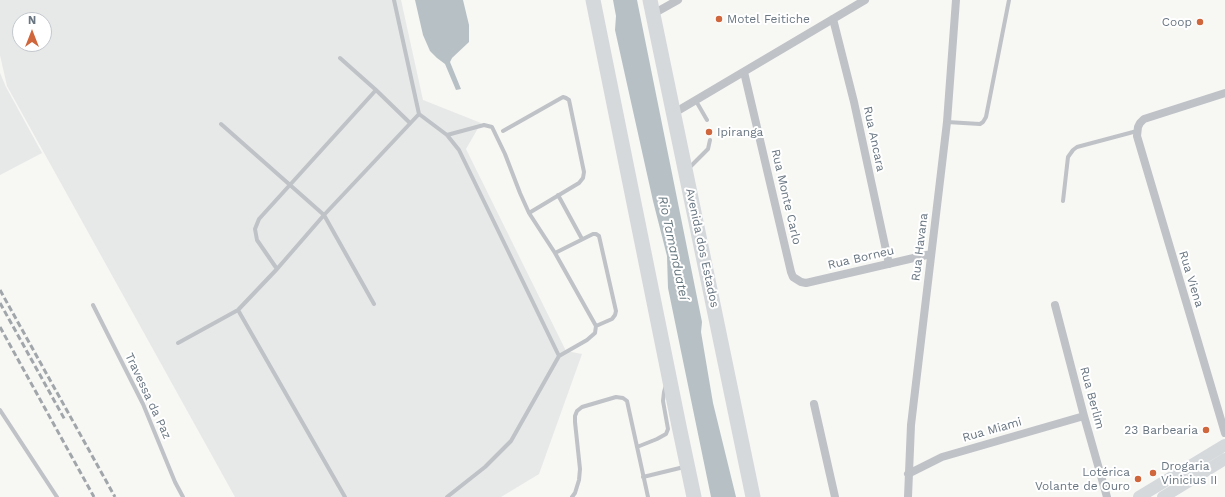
<!DOCTYPE html>
<html>
<head>
<meta charset="utf-8">
<style>
	body { margin:0 }
	#map { position:relative; width:1225px; height:497px; overflow:hidden; background:#f7f7f4; font-family:"Work Sans",sans-serif }
	canvas { display:block }
	.north { position:absolute; left:12px; top:12px; width:40px; height:40px; box-sizing:border-box; background:#fff; border:1px solid #c3c8cd; border-radius:50%; rotate:0deg; font-size:11px; font-weight:700; line-height:16px; text-align:center; color:#697682 }
	.north::after { content:''; display:block; margin:auto; width:14px; height:18px; background:#cf663c; clip-path:polygon(50% 0,100% 100%,50% 72%,0 100%) }
</style>
</head>
<body>
<div id="map">
<canvas width="1225" height="497"></canvas>
<div class="north">N</div>
</div>
<script>
const c = document.querySelector('canvas').getContext('2d');
c.lineJoin = 'round';
function paint(path, color) {
  c.fillStyle = color;
  c.fill(path, 'evenodd');
}
function poly(rows) {
  const path = new Path2D();
  for (const r of rows) {
    path.moveTo(r[0], r[1]);
    for (let i = 2; i < r.length; i += 2) path.lineTo(r[i], r[i + 1]);
  }
  return path;
}
function stroke(path, color, width, dash) {
  c.strokeStyle = color;
  c.lineWidth = width;
  c.lineCap = dash ? 'butt' : 'round';
  c.setLineDash(dash || []);
  c.stroke(path);
}
function drawText(font, color, halo, rows, align = 'center') {
  c.font = font + ' "Work Sans",sans-serif';
  c.lineWidth = 4;
  c.setLineDash([]);
  c.textBaseline = 'middle';
  c.strokeStyle = halo;
  c.fillStyle = color;
  for (const [text, x, y, turn = 0] of rows) {
    c.save();
    c.translate(x, y);
    c.rotate((+turn || 0) * Math.PI / 180);
    c.textAlign = isNaN(turn) ? turn : align;
    if (halo) c.strokeText(text, 0, 0);
    c.fillText(text, 0, 0);
    c.restore();
  }
}
paint(poly([
	[0,0,401,0,423,100,481,123,466,149,566,351,582,354,539,474,501,497,235,497,7,86,0,55],
	[20,20,44,20,44,44,20,44],
	[0,73,6,87,42,153,0,175]
]), '#e7e9e8');
paint(poly([
	[415,0,463,0,469,25,469,42,452,58,450,62,461,89,456,90,445,64,437,58,430,51,423,35],
	[613,0,637,0,702,322,701,332,713,403,736,497,711,497,668,288,667,256,653,201,615,30,616,16]
]), '#b7c0c5');
stroke(poly([
	[394,0,419,114,447,135,459,150,559,356,511,441,485,467,447,497],
	[340,58,376,90],
	[696,101,707,120],
	[947,122,980,124,983,122,986,117,1009,0],
	[221,124,324,215,374,304],
	[503,131,563,97,566,98,569,100,584,172,583,178,579,183,529,213],
	[447,135,484,125,492,127,505,154,520,193,529,213,555,253,596,326,595,333,587,340,559,356],
	[688,169,708,149,710,140],
	[558,195,582,239],
	[1063,201,1068,157,1073,150,1077,147,1137,131],
	[555,253,593,234,596,234,599,236,616,311,615,315,612,319,596,326],
	[277,269,257,240,255,229,259,219,376,90,410,123],
	[93,305,143,404,175,482,183,497],
	[238,310,345,497],
	[178,343,238,310,277,269,324,215,419,114],
	[0,410,57,497],
	[637,447,657,439,666,434,668,429,663,401,664,392,666,385],
	[643,477,684,467],
	[572,497,575,493,579,480,580,469,575,422,575,416,577,411,582,407,616,397,623,398,627,401,648,497]
]), '#bfc2c6', 4);
stroke(poly([
	[653,14,678,0],
	[833,19,854,102,889,264],
	[744,72,791,272,793,277,801,282,806,283,931,254],
	[1225,93,1144,119,1140,123,1138,127,1137,136,1225,433],
	[674,113,865,0],
	[1055,305,1084,416,1107,497],
	[814,404,835,497],
	[908,474,942,457,1084,416],
	[908,497,911,425,947,122,956,0]
]), '#bfc2c6', 8);
stroke(poly([
	[1139,497,1225,445],
	[1163,497,1225,459]
]), '#d5d9dc', 12);
stroke(poly([
	[593,0,679,426,694,497],
	[650,0,753,497]
]), '#d5d9dc', 15);
stroke(poly([
	[0,290,115,497],
	[0,303,65,420],
	[0,327,94,497]
]), '#a1a6ab', 3, [6, 3]);
for (const [x, y, r, color] of [
	[719,19,4,"#cf663c"],
	[1200,22,4,"#cf663c"],
	[709,132,4,"#cf663c"],
	[1206,430,4,"#cf663c"],
	[1153,473,4,"#cf663c"],
	[1138,479,4,"#cf663c"]
]) {
  const dot = new Path2D();
  dot.arc(x, y, r, 0, 2 * Math.PI);
  c.fillStyle = color;
  c.fill(dot);
  stroke(dot, '#fff', 1.5);
}
drawText('12px', '#697682', '#fff', [
	["Motel Feitiche",727,19],
	["Coop",1192,22,"right"],
	["Ipiranga",717,132],
	["23 Barbearia",1198,430,"right"],
	["Drogaria",1161,466],
	["Vinicius II",1161,480],
	["Lotérica",1130,472,"right"],
	["Volante de Ouro",1130,486,"right"]
], 'left');
drawText('12px', '#697682', '#fff', [
	["Rua Ancara",874,139,78],
	["Rua Monte Carlo",786,197,77],
	["Rua Havana",920,247,-83],
	["Avenida dos Estados",702,248,78],
	["Rua Borneu",861,258,-13],
	["Rua Viena",1191,279,73],
	["Travessa da Paz",148,396,65],
	["Rua Berlim",1092,398,75],
	["Rua Miami",992,430,-16]
]);
drawText('italic 13px', '#65767e', '#fff', [
	["Rio Tamanduateí",673,248,78]
]);
</script>
</body>
</html>
